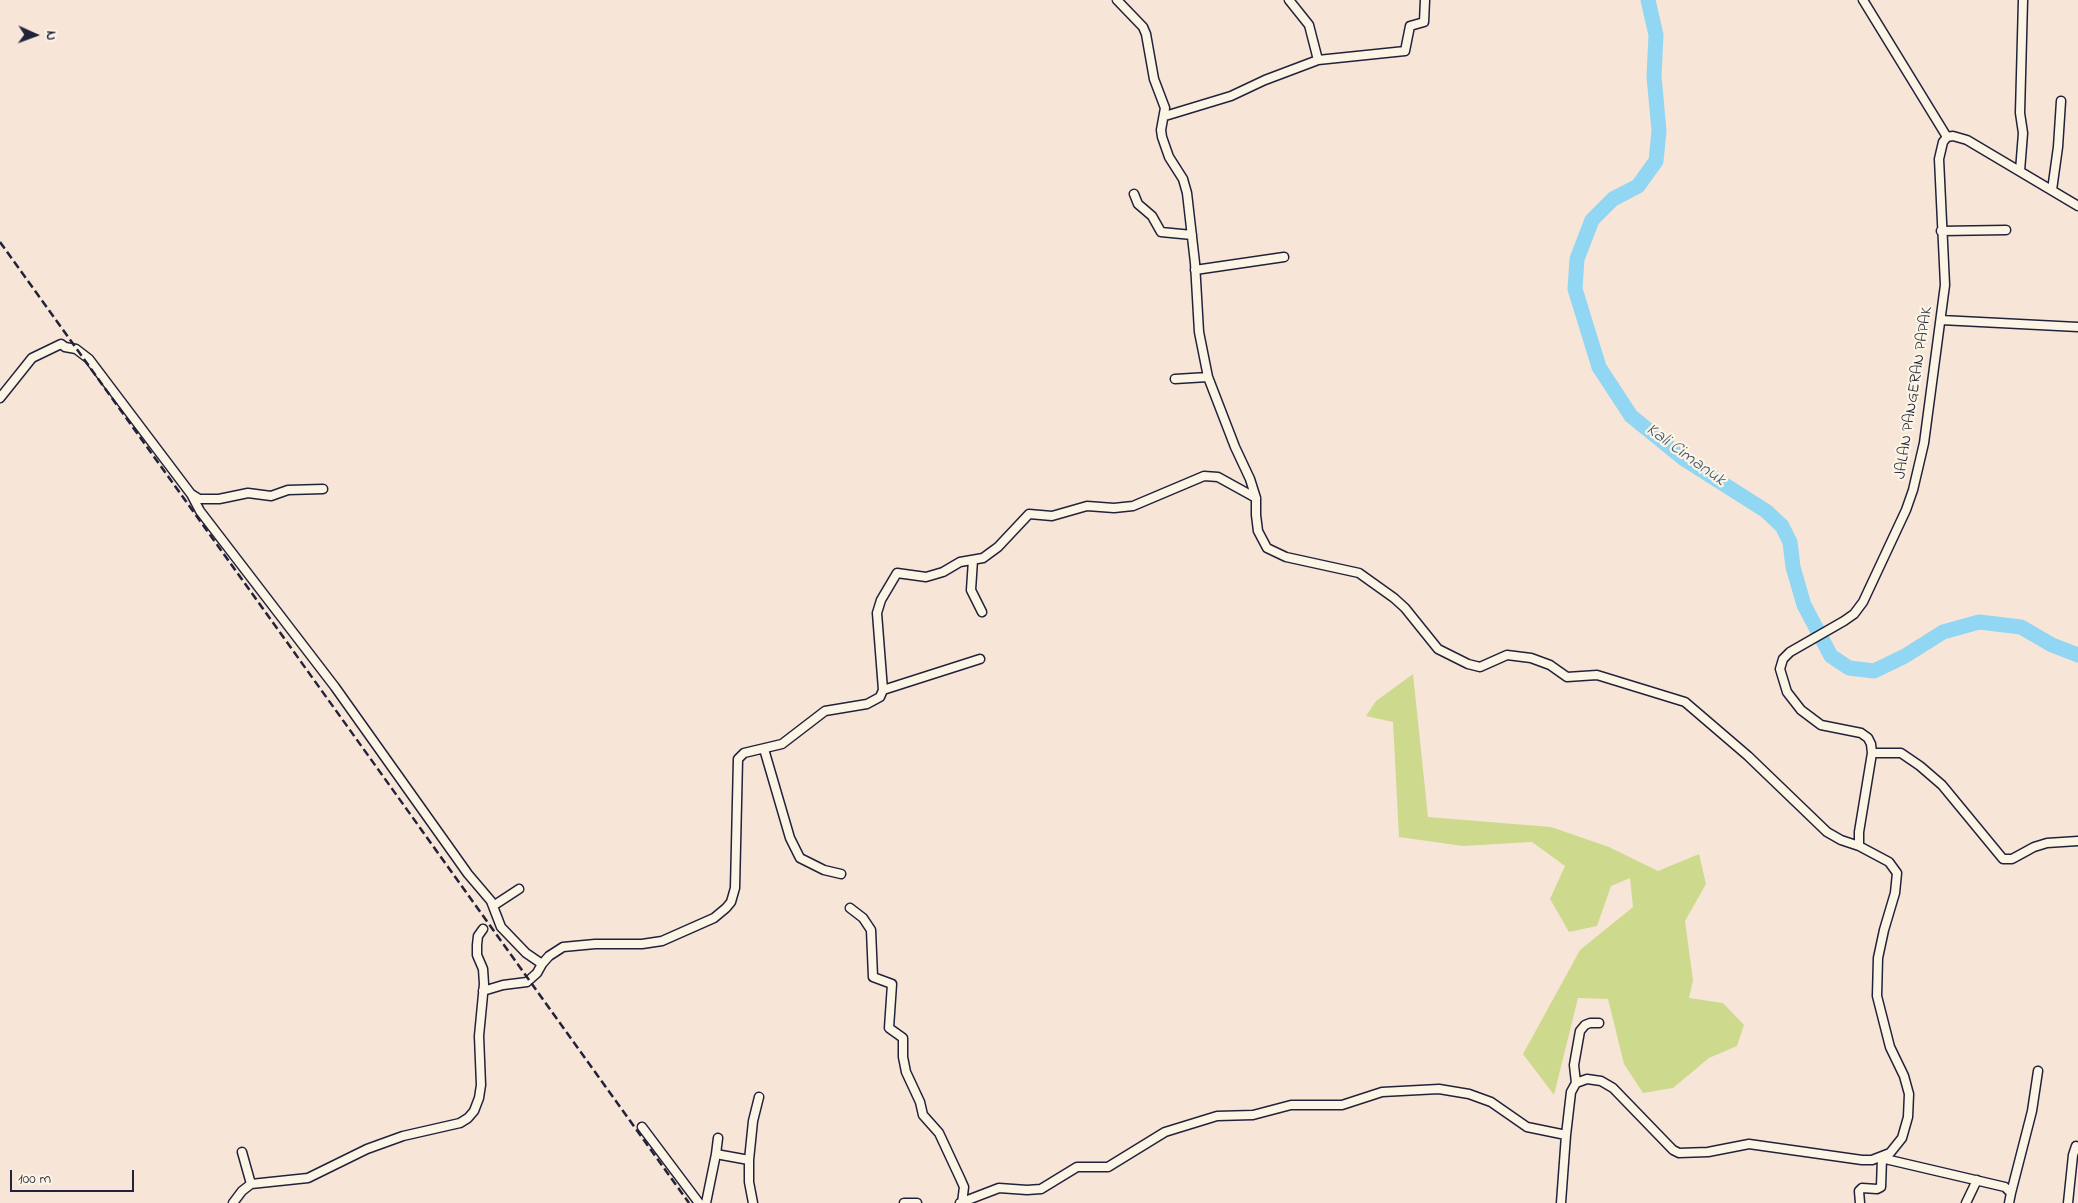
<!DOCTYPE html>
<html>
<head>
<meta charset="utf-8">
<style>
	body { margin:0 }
	#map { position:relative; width:2078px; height:1203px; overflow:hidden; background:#f7e6d8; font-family:"Indie Flower",sans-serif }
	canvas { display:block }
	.north { position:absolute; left:10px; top:10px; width:50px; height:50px; -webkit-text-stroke:4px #fcf5e5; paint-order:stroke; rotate:92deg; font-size:14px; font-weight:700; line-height:20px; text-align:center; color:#22223b }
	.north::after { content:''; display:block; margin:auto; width:18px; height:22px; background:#22223b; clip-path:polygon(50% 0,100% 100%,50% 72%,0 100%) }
	.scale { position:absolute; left:10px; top:1170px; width:124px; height:22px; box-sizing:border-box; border:2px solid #22223b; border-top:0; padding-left:6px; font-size:15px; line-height:18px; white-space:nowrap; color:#22223b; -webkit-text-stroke:4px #fcf5e5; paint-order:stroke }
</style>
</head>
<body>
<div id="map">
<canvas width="2078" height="1203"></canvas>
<div class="north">N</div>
<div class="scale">100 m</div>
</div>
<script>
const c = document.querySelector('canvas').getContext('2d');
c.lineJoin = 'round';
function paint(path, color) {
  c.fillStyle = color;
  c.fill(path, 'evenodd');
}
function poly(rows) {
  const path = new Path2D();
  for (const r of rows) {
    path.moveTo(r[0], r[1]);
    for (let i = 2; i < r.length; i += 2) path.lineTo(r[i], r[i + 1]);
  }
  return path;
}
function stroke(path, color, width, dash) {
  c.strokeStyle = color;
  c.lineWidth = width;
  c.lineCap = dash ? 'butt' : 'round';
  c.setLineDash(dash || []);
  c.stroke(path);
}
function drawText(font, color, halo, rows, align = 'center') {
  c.font = font + ' "Indie Flower",sans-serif';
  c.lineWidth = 4.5;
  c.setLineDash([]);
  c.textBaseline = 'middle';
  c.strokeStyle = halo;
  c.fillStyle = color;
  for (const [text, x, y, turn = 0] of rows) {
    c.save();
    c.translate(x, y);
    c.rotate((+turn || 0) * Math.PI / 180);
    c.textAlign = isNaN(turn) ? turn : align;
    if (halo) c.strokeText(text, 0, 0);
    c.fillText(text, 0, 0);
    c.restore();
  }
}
paint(poly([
	[1413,674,1428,817,1551,827,1609,847,1658,871,1699,854,1706,884,1685,921,1693,980,1689,998,1723,1003,1744,1025,1737,1046,1709,1058,1673,1088,1643,1093,1624,1064,1608,999,1578,998,1554,1095,1523,1054,1580,950,1633,907,1630,878,1611,886,1597,926,1569,932,1550,899,1565,866,1532,842,1463,846,1399,837,1393,722,1366,716,1376,701]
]), '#cdda8d');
stroke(poly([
	[1648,0,1656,35,1654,76,1659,131,1656,161,1638,186,1613,199,1592,220,1577,259,1575,289,1599,367,1631,416,1684,459,1766,511,1782,526,1790,542,1793,567,1804,605,1831,656,1849,668,1874,671,1905,656,1943,632,1979,622,2021,627,2052,645,2078,655]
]), '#91d6f3', 15);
const minor = poly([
	[1117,0,1143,27,1146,34,1154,79,1165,108,1161,130,1162,137,1169,157,1183,179,1187,193,1195,263,1199,332,1208,377,1235,447,1250,479,1256,498,1256,515,1258,531,1267,548,1286,557,1359,573,1394,598,1405,608,1438,649,1468,664,1480,667,1507,655,1531,658,1550,665,1567,677,1597,675,1685,702,1748,756,1827,832,1841,840,1859,846],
	[1289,0,1309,25,1318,60],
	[1863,0,1947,137],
	[1165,116,1231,96,1265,80,1318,60,1405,51,1410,26,1424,22,1425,0],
	[2020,171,2023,133,2020,113,2023,0],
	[2052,190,2058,147,2061,101],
	[1134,194,1138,204,1152,216,1161,232,1192,235],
	[1941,231,2006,230],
	[1195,270,1284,257],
	[1941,320,2078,327],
	[1175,379,1208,377],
	[0,398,32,358,61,344,65,347,76,349,89,359,191,494,199,499,219,499,248,493,271,496,288,490,323,489],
	[191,494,200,511,335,687,468,874,491,901,501,927,526,953,542,964,549,956,563,947,595,944,642,944,662,941,714,918,726,908,731,902,735,888,738,759,744,753,782,744,825,711,867,704,880,697,883,690,877,613,881,600,897,573,926,577,943,572,960,562,983,558,998,547,1029,514,1052,516,1087,506,1114,508,1133,506,1204,476,1218,477,1256,498],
	[973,560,971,590,982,612],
	[883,690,980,659],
	[764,749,790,838,800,858,824,870,841,874],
	[1872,753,1901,753,1920,766,1942,785,2003,859,2012,859,2034,847,2047,843,2078,841],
	[493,906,519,889],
	[850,908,863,918,871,930,873,977,892,984,889,1028,903,1038,903,1057,906,1072,920,1102,923,1115,939,1133,960,1178,964,1187,962,1203],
	[483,991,503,985,527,982,537,973,542,964],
	[1576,1083,1574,1065,1580,1031,1585,1025,1590,1023,1599,1023],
	[642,1127,699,1203],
	[718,1138,716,1154,749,1160],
	[242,1152,251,1184],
	[1881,1158,2005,1187,2011,1193,2009,1203],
	[2011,1193,2032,1111,2038,1071],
	[233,1203,242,1191,251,1184,308,1178,367,1149,403,1136,460,1123,468,1118,474,1111,479,1098,481,1085,479,1036,484,984,483,969,477,955,477,945,478,936,483,929],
	[706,1203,716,1154],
	[753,1203,749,1182,749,1160,753,1121,759,1097],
	[904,1203,917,1203],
	[960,1203,999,1188,1027,1190,1041,1189,1077,1167,1108,1167,1165,1132,1217,1116,1253,1115,1291,1105,1342,1105,1382,1092,1439,1089,1469,1094,1491,1102,1527,1127,1566,1135],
	[1561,1203,1566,1135,1571,1092,1576,1083,1587,1079,1601,1081,1613,1088,1673,1150,1679,1153,1708,1152,1749,1144,1862,1160,1872,1160,1890,1153,1902,1138,1908,1117,1909,1094,1904,1076,1890,1047,1877,996,1878,958,1884,930,1895,893,1897,873,1889,862,1859,846,1859,832,1872,753,1871,744,1868,738,1861,733,1821,725,1801,710,1787,692,1780,669,1783,659,1790,652,1844,621,1854,614,1863,602,1906,510,1913,490,1924,443,1945,285,1939,159,1943,142,1947,137,1953,136,1967,140,2078,206],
	[1860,1203,1859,1191,1862,1188,1877,1189,1881,1187,1882,1158],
	[1966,1203,1977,1180],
	[2068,1203,2073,1155,2076,1146]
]);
stroke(minor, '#22223b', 11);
stroke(minor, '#fcf5e5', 8);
stroke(poly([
	[0,242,689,1203]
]), '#22223b', 2.5, [8, 4]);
drawText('16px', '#22223b', '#fcf5e5', [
	["JALAN PANGERAN PAPAK",1915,393,-81]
]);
drawText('italic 18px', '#435872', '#fcf5e5', [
	["Kali Cimanuk",1685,456,36]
]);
</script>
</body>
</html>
